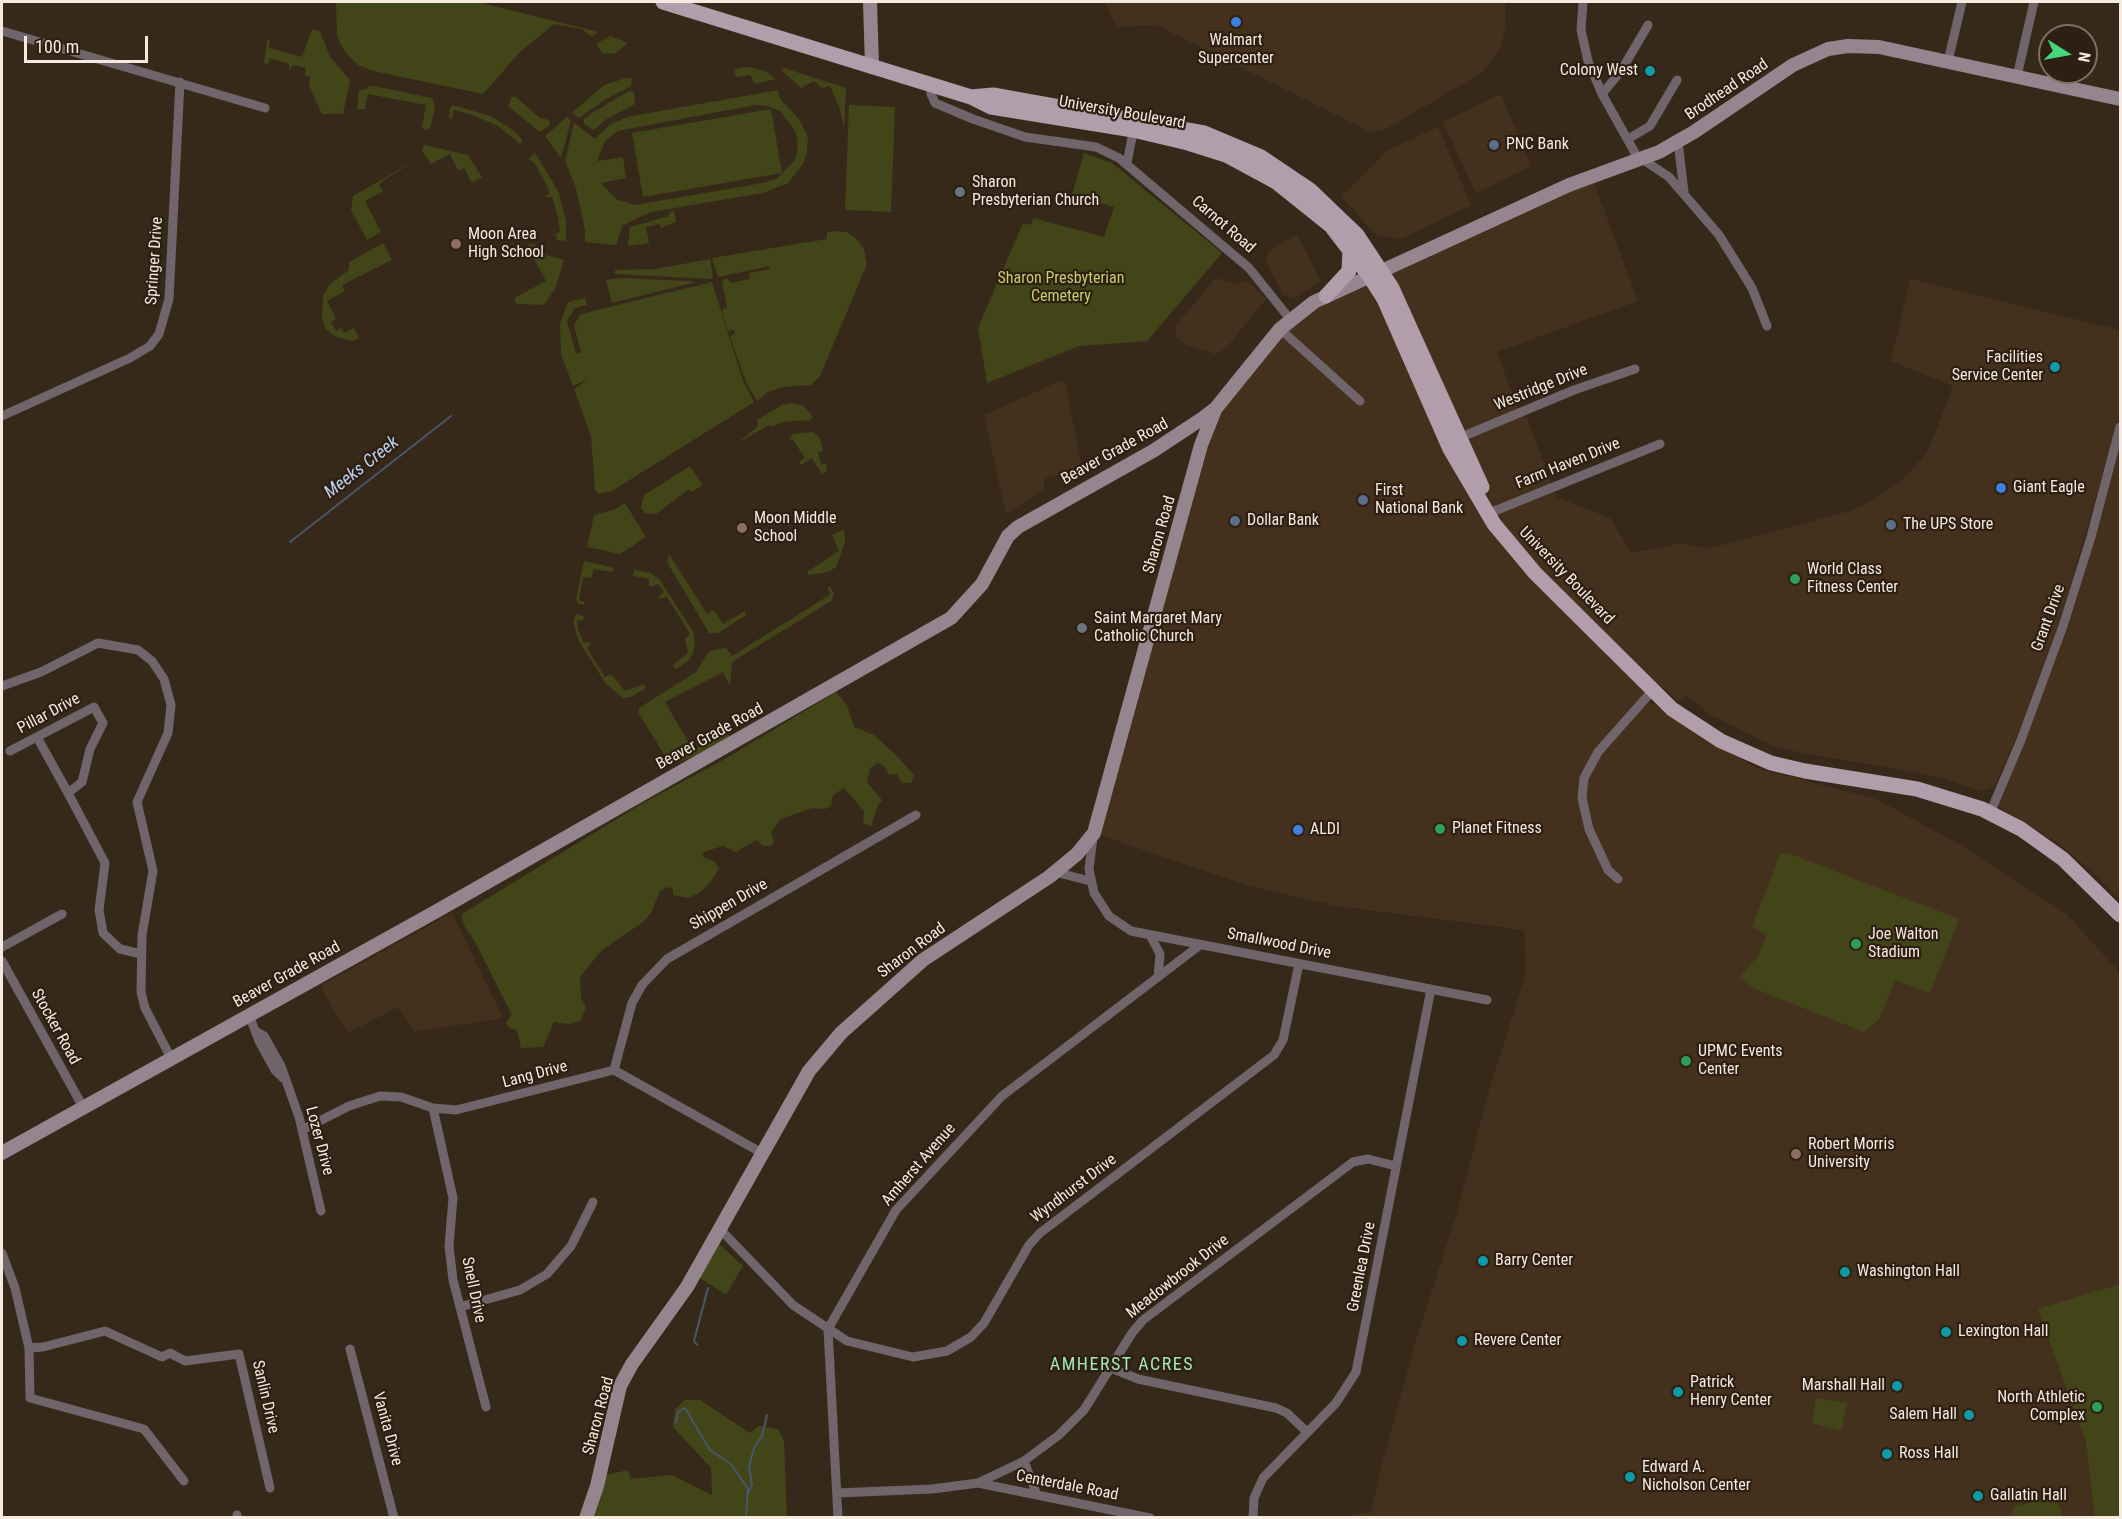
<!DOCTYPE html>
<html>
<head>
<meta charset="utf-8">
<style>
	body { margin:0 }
	#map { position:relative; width:2122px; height:1519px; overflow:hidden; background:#37291a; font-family:"Roboto Condensed",sans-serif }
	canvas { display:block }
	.frame { position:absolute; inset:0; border:3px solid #f4eae0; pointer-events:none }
	.north { position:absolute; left:2038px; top:24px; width:60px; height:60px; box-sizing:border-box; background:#2d1f11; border:2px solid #7d7064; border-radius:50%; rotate:101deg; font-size:16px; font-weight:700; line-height:24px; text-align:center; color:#f4eae0 }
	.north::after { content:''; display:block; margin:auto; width:21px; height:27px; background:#45d77a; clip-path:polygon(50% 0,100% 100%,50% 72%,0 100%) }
	.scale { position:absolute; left:24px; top:36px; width:124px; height:27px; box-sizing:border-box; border:3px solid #f4eae0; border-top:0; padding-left:8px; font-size:18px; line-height:21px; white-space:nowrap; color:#f4eae0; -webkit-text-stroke:4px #2d1f11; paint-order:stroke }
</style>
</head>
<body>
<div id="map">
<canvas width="2122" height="1519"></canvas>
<div class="frame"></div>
<div class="north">N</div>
<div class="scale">100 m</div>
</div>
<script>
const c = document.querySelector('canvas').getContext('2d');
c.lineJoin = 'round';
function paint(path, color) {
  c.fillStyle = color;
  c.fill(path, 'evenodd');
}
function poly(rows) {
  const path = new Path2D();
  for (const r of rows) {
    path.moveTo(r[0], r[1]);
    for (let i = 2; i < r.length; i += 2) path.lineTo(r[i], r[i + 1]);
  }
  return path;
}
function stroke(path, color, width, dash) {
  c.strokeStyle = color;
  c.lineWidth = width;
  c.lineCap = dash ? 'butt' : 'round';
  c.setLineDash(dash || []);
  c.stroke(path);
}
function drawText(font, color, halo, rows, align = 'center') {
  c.font = font + ' "Roboto Condensed",sans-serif';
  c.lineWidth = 4.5;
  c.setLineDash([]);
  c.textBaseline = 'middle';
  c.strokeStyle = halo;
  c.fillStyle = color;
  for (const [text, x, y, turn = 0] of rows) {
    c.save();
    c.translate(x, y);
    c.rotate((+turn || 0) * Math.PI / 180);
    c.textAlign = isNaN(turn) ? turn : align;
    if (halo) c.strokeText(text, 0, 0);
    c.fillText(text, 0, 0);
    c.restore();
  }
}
paint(poly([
	[1105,2,1505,2,1505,29,1500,48,1483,72,1384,130,1371,132,1156,25,1116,27],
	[1501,94,1531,166,1476,193,1443,122],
	[1438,127,1471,205,1401,239,1377,235,1341,197,1386,151],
	[1592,178,1638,301,1497,352,1518,409,1527,418,1556,497,1610,518,1632,553,1683,543,1708,549,1850,511,1874,500,1908,475,1929,449,1953,386,1891,361,1910,279,2120,330,2120,409,2114,435,2060,620,2017,736,1994,787,1982,791,1935,776,1803,753,1771,745,1711,715,1685,695,1678,701,1661,686,1647,700,1756,768,1876,799,1957,843,2067,914,2120,973,2120,1517,1340,1517,1371,1512,1381,1468,1417,1337,1456,1216,1489,1091,1526,973,1524,930,1337,906,1246,885,1094,833,1205,431,1290,319],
	[1297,234,1321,282,1294,298,1283,294,1267,264,1267,253],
	[1215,278,1236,284,1247,281,1266,299,1226,348,1216,354,1182,343,1176,337,1175,327],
	[1060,381,1065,382,1082,468,1044,479,1044,490,1006,514,984,415],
	[2120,427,2120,901,2093,872,2059,844,1994,804,2063,626],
	[452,913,503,1018,414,1032,398,1007,348,1033,320,986]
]), '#44311d');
paint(poly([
	[336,2,478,2,598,32,592,37,582,29,554,24,519,53,483,94,373,71,358,65,345,52,337,37],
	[312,29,320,31,330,57,350,80,343,114,322,114,309,86,310,77,305,76,306,68,293,65,289,71,289,64,270,58,268,64,264,63,267,40,270,41,269,48,302,57],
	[610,36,628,43,616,53,603,54,596,44],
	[748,67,765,71,776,79,755,84,750,75,736,77,734,69],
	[784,68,846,88,844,129,840,109,830,86,822,88,814,81,801,88,781,70],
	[626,78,632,78,631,86,603,101,579,118,572,113,604,85],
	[369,85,432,98,435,106,430,129,424,130,422,127,426,105,368,94,365,109,357,109,359,91,368,88],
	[778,90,780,99,799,119,808,137,807,152,803,164,788,183,763,193,651,212,623,225,616,245,585,242,585,231,588,230,585,230,576,188,565,161,574,123,595,139,609,125,627,117],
	[755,105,768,106,780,111,796,132,798,146,795,160,778,178,763,183,635,205,616,199,601,183,626,178,623,157,597,161,605,141,618,131],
	[629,91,634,92,635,104,605,120,594,130,584,124,584,119,594,112],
	[512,97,516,97,540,118,549,120,550,125,540,132,508,106],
	[453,105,490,116,512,129,523,141,520,144,498,126,470,114,454,110,452,119,449,118,450,108],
	[849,105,895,107,891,212,845,210],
	[771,109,782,173,643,197,632,133],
	[567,117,571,121,561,158,545,136],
	[424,145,468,155,482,177,472,183,464,168,458,171,450,154,431,164,422,150],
	[535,153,558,191,566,221,566,241,557,240,556,235,553,235,560,232,558,217,552,197,544,197,550,193,545,182,534,162,528,159],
	[1084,153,1112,163,1222,253,1147,341,1079,346,987,383,978,328,1023,223,1031,225,1033,218,1104,237,1114,207,1072,195],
	[420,158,384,180,379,185,383,191,365,201,381,232,367,240,351,210,353,196],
	[674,211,676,222,661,228,660,224,646,227,649,243,628,246,630,227,669,216,670,212],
	[833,231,847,232,857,239,864,249,867,264,820,376,811,385,782,387,768,392,757,401,746,382,730,337,735,333,734,330,728,331,724,318,722,310,727,308,722,281,727,278,731,283,750,279,749,273,770,269,770,266,718,277,712,258,827,239,827,232],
	[383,243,392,260,342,285,345,291,327,301,336,319,331,322,336,331,341,328,344,333,354,328,359,338,353,341,336,337,326,329,322,319,323,296,329,285,349,270,349,262],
	[530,243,536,245,546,255,564,260,555,289,544,305,517,304,514,298,546,281,527,246],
	[710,259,713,277,711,279,615,274,615,270,656,269],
	[618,278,689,281,696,282,612,303,606,280],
	[712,282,743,381,754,402,612,491,598,494,595,490,591,436,574,389,588,379,573,386,561,354,560,324,568,302,585,298,587,305,575,308,567,321,576,354,581,352,574,325,581,314],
	[791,403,804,406,813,417,810,420,782,422,773,427,769,425,738,443,758,426,757,420,782,405],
	[813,432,820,438,823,451,818,452,821,465,826,463,827,470,822,474,812,458,801,465,799,462,805,458,793,440,789,440,793,434],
	[690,466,703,485,691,492,689,489,656,514,645,513,641,508,644,495],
	[625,503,646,537,620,554,587,547,594,515,613,510],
	[844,529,845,543,836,567,828,572,808,575,807,572,839,551,832,535],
	[669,554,707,614,714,610,723,624,745,611,746,615,718,633,709,633,667,562],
	[584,561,614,568,612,572,594,569,591,578,583,577,579,601,585,602,584,605,578,604,576,599],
	[634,570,651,573,660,580,693,632,695,642,693,653,688,661,676,669,673,665,688,653,685,639,690,634,667,597,659,599,659,596,664,592,658,584,649,587,649,579,633,576],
	[830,586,834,594,831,601,732,662,730,686,723,672,665,702,693,750,723,735,722,728,726,730,730,738,680,766,689,758,679,762,667,759,639,714,639,708,696,672,709,651,726,648,732,656,831,594,827,588],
	[576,614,584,616,583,620,577,621,579,632,584,643,591,642,587,648,605,677,611,674,625,691,643,684,646,688,631,697,623,698,606,684,579,641,573,622],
	[836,692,847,705,854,727,874,735,895,754,914,775,911,783,902,783,897,774,889,775,884,766,878,763,870,768,867,782,882,800,878,805,871,827,863,823,864,811,844,788,833,795,831,806,825,809,812,808,781,819,771,832,774,842,771,846,763,846,756,840,736,852,723,846,706,851,702,854,703,857,715,862,719,869,709,884,699,893,688,898,673,895,673,889,666,887,660,891,651,913,643,922,601,951,580,977,581,998,586,1007,581,1020,570,1024,554,1022,543,1047,521,1048,517,1030,509,1028,506,1022,512,1015,474,940,463,924,462,914,643,803,725,759],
	[1788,853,1959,919,1930,993,1895,980,1880,1018,1864,1032,1753,988,1740,977,1759,955,1767,934,1752,927,1780,854],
	[719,1244,743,1266,726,1295,700,1278],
	[2120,1284,2120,1517,2095,1517,2086,1442,2038,1309],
	[1816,1398,1847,1403,1841,1431,1812,1423],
	[685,1400,700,1400,750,1433,759,1426,778,1429,784,1441,787,1517,592,1518,606,1475,628,1470,631,1479,672,1475,712,1495,711,1468,673,1427,675,1409],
	[2056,1497,2063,1517,2012,1517,2014,1506]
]), '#424518');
stroke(poly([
	[290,542,451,416],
	[697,1345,694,1341,708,1288],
	[676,1422,678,1412,685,1408,710,1450,731,1464,748,1489,746,1518],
	[748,1494,752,1485,749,1467,754,1448,762,1436,767,1415]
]), '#49566b', 2);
stroke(poly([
	[1583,2,1581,30,1588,61,1602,94,1639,160],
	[2,31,265,108],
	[1948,61,1962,2],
	[2017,76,2034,2],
	[931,85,931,94,935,103,973,119,1025,137,1096,147,1119,158,1249,268,1290,319],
	[1602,94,1621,71,1648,25],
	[1628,139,1650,126,1677,80],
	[1678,141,1684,192],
	[1642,159,1669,177,1719,235,1752,288,1767,326],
	[1127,163,1134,127],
	[1280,329,1360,401],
	[2,416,130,358,150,346,159,334,169,299,180,82],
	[1459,438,1574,390,1635,369],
	[1487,514,1660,444],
	[2,686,41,672,98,643,138,650,152,661,164,679,171,705,168,733,137,802,153,871,142,935,141,992,145,1008,171,1058],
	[37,737,68,793],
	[10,751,94,707,103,723,90,749,82,782,68,793,105,863,99,910,103,933,120,949,141,954],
	[1990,813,2021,740,2063,626,2091,537,2120,427],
	[1093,838,1089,869,1094,893,1109,916,1131,931,1487,1000],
	[1055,872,1090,881],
	[1618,879,1608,870,1589,829,1582,798,1584,778,1598,752,1652,691],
	[1150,935,1160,954,1158,977],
	[2,947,62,914],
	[2,961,83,1107],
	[249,1015,259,1041,275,1070,283,1078],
	[257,1032,264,1036,281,1066,299,1117,321,1211],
	[614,1070,632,1003,642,985,667,959,916,815],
	[433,1108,453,1198,449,1246,453,1280,486,1407],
	[302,1130,349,1106,380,1096,401,1097,433,1108,456,1110,614,1070,762,1153],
	[721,1230,793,1305,847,1341,913,1357,947,1351,971,1337,984,1323,1029,1245,1040,1233,1274,1055,1283,1040,1299,964],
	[2,1253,15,1288,29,1348,30,1398,144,1429,184,1481],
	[460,1307,520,1290,547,1274,571,1246,593,1202],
	[29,1348,43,1347,105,1331,162,1357,170,1353,185,1361,239,1354,270,1488],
	[350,1349,394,1518],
	[1111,1368,1138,1379,1276,1408,1287,1413,1307,1432],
	[1024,1461,1037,1495],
	[978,1483,1150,1518],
	[837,1493,932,1489,978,1483,1024,1461,1059,1435,1084,1410,1132,1333,1143,1320,1353,1162,1368,1159,1396,1166],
	[237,1515,237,1518],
	[838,1518,828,1329,896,1210,1002,1096,1200,945],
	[1253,1518,1254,1498,1263,1478,1336,1403,1356,1372,1431,989]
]), '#6f656b', 9);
stroke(poly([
	[870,2,872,67],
	[2,1153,435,912,951,618,982,584,1008,536,1018,527,1153,451,1203,418,1216,408,1280,329,1314,302,1569,185,1659,152,1694,132,1793,65,1828,49,1848,46,1879,47,2120,99],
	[586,1518,597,1486,620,1386,632,1364,687,1287,809,1071,841,1033,923,960,1049,877,1077,854,1094,833,1201,445,1215,410]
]), '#95858e', 14);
stroke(poly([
	[663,2,971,97,991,107,1133,130,1188,143,1226,155,1276,182,1331,226,1370,277,1384,299,1450,449,1494,524,1535,573,1672,709,1721,741,1771,763,1805,771,1917,789,1982,809,2021,829,2063,859,2120,915],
	[971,97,993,95,1204,133,1261,157,1310,190,1357,235,1392,288,1482,487],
	[1326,296,1349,271,1350,249]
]), '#b29eaa', 15);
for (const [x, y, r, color] of [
	[1236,22,6,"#3f7fe0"],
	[1650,71,6,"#0f9aa8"],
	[1494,145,6,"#5c6f8a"],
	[960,192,6,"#6b7280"],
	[456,244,6,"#8d6e63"],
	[2055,367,6,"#0f9aa8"],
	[2001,488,6,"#3f7fe0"],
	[1363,500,6,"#5c6f8a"],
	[1235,521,6,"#5c6f8a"],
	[1891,525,6,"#5c6f8a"],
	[742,528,6,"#8d6e63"],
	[1795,579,6,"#2e9e5b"],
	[1082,628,6,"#6b7280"],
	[1440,829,6,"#2e9e5b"],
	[1298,830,6,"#3f7fe0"],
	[1856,944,6,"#2e9e5b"],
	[1686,1061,6,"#2e9e5b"],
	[1796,1154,6,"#8d6e63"],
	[1483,1261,6,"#0f9aa8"],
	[1845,1272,6,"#0f9aa8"],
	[1946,1332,6,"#0f9aa8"],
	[1462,1341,6,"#0f9aa8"],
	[1897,1386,6,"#0f9aa8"],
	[1678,1392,6,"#0f9aa8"],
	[2097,1407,6,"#2e9e5b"],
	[1969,1415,6,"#0f9aa8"],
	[1887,1454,6,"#0f9aa8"],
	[1630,1477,6,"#0f9aa8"],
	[1978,1496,6,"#0f9aa8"]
]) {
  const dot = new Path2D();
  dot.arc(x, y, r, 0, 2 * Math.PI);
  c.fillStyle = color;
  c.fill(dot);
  stroke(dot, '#2d1f11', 2);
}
drawText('16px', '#f4eae0', '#2d1f11', [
	["Walmart",1236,41,"center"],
	["Supercenter",1236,59,"center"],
	["Colony West",1638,71,"right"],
	["PNC Bank",1506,145],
	["Sharon",972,183],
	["Presbyterian Church",972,201],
	["Moon Area",468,235],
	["High School",468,253],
	["Facilities",2043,358,"right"],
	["Service Center",2043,376,"right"],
	["Giant Eagle",2013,488],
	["First",1375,491],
	["National Bank",1375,509],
	["Moon Middle",754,519],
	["School",754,537],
	["Dollar Bank",1247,521],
	["The UPS Store",1903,525],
	["World Class",1807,570],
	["Fitness Center",1807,588],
	["Saint Margaret Mary",1094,619],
	["Catholic Church",1094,637],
	["Planet Fitness",1452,829],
	["ALDI",1310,830],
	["Joe Walton",1868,935],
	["Stadium",1868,953],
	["UPMC Events",1698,1052],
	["Center",1698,1070],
	["Robert Morris",1808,1145],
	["University",1808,1163],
	["Barry Center",1495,1261],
	["Washington Hall",1857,1272],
	["Lexington Hall",1958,1332],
	["Revere Center",1474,1341],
	["Patrick",1690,1383],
	["Henry Center",1690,1401],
	["Marshall Hall",1885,1386,"right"],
	["North Athletic",2085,1398,"right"],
	["Complex",2085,1416,"right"],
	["Salem Hall",1957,1415,"right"],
	["Ross Hall",1899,1454],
	["Edward A.",1642,1468],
	["Nicholson Center",1642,1486],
	["Gallatin Hall",1990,1496]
], 'left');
drawText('16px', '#f4eae0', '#2d1f11', [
	["Brodhead Road",1727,90,-34],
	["University Boulevard",1122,113,10],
	["Carnot Road",1223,225,41],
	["Springer Drive",155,261,-86],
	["Westridge Drive",1541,388,-22],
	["Beaver Grade Road",1115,452,-29],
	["Farm Haven Drive",1568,464,-22],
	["Sharon Road",1160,535,-74],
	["University Boulevard",1566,576,46],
	["Grant Drive",2049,618,-70],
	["Pillar Drive",49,714,-28],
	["Beaver Grade Road",710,737,-29],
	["Shippen Drive",729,905,-30],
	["Smallwood Drive",1279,944,11],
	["Sharon Road",912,951,-37],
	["Beaver Grade Road",287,975,-29],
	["Stocker Road",55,1027,61],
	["Lang Drive",535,1075,-15],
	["Lozer Drive",319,1141,75],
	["Amherst Avenue",919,1165,-49],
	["Wyndhurst Drive",1074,1189,-37],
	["Greenlea Drive",1362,1267,-79],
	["Meadowbrook Drive",1178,1277,-38],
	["Snell Drive",473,1290,78],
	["Sanlin Drive",265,1397,77],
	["Sharon Road",599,1416,-75],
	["Vanita Drive",387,1429,75],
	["Centerdale Road",1067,1486,11]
]);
drawText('16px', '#c5cd6c', '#2d1f11', [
	["Sharon Presbyterian",1061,279],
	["Cemetery",1061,297]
]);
drawText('italic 18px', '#bcd2f1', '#2d1f11', [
	["Meeks Creek",362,468,-38]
]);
c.letterSpacing = '1.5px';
drawText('18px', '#a3e8b4', '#2d1f11', [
	["AMHERST ACRES",1122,1365]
]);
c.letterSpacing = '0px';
</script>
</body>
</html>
